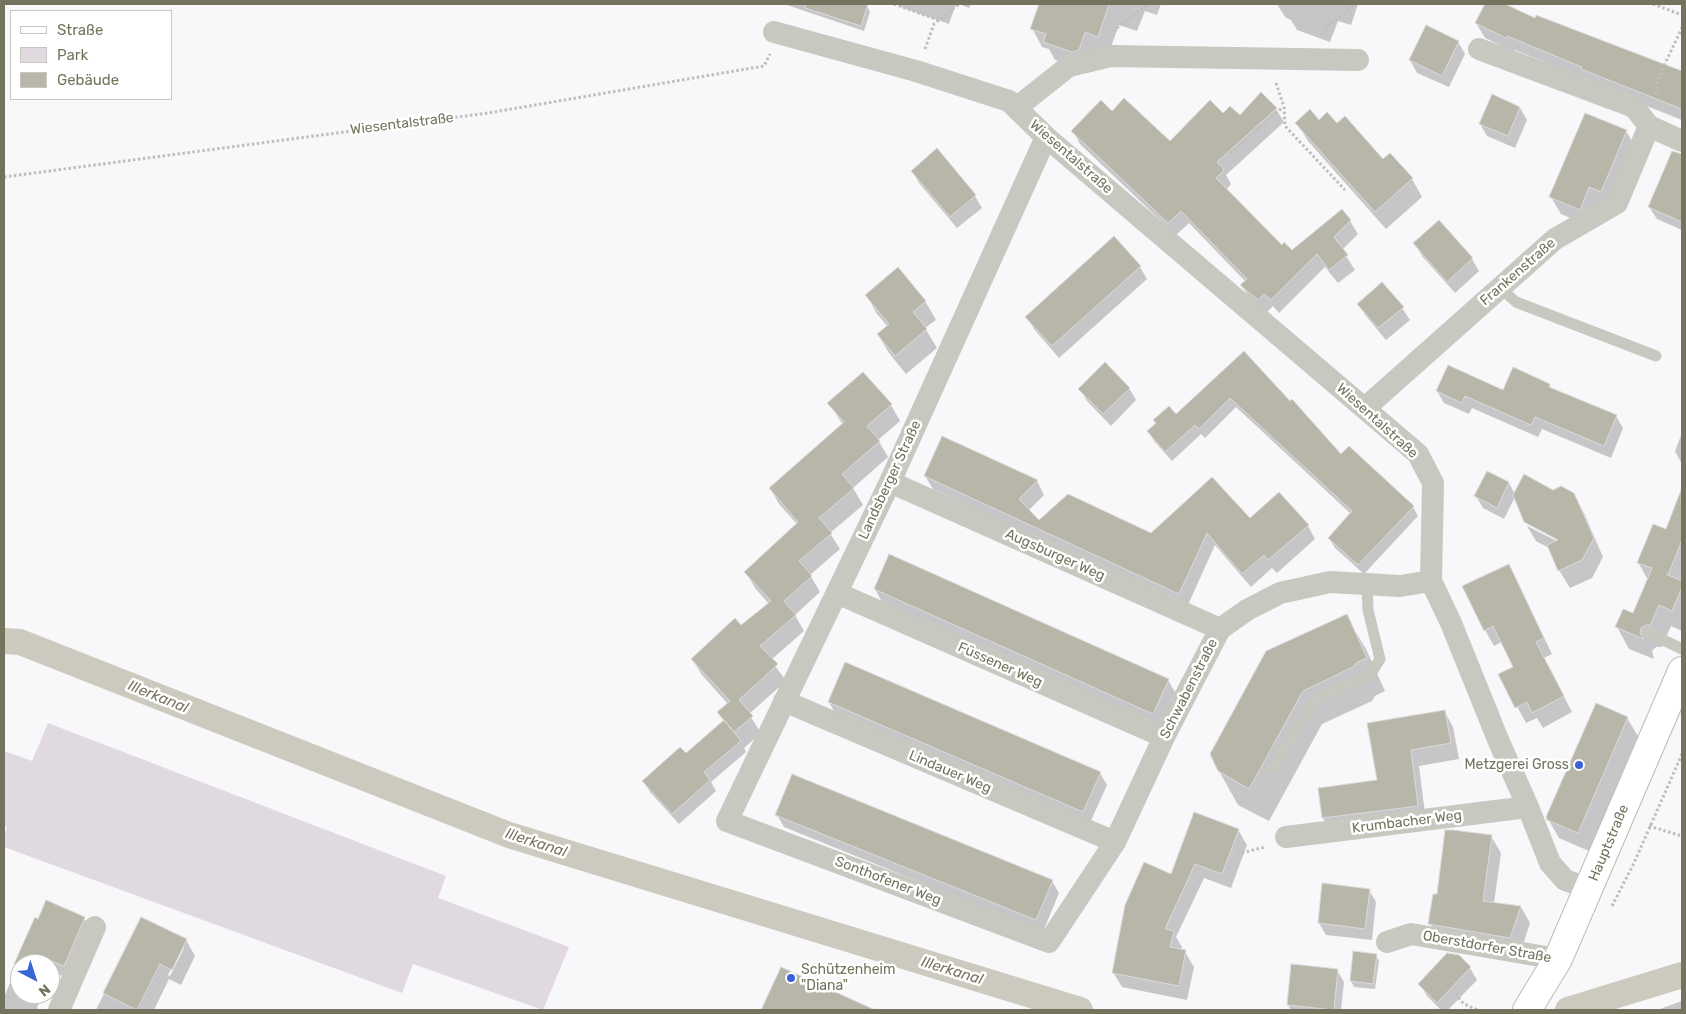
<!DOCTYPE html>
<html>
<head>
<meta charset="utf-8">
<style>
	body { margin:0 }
	#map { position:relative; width:1686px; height:1014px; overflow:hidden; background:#f8f7f9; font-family:Rubik,sans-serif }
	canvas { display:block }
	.frame { position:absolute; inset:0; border:5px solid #74745e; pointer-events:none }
	.legend { position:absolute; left:10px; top:10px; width:162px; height:90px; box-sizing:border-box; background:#fff; border:1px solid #c7c7bf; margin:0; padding:6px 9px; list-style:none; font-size:15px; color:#74745e }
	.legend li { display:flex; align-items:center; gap:10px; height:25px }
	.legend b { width:25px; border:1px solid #c7c7bf }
	.north { position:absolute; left:10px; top:954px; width:50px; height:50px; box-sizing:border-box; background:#fff; border:1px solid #c7c7bf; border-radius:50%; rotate:140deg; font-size:14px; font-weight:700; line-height:20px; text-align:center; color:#74745e }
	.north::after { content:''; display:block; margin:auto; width:18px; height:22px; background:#3963d7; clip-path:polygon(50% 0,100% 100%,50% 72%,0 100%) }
</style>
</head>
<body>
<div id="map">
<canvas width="1686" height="1014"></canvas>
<div class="frame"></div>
<ul class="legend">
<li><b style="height:6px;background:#fff"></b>Straße</li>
<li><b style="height:14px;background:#e0d9df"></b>Park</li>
<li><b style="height:14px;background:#b7b6a9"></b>Gebäude</li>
</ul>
<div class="north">N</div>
</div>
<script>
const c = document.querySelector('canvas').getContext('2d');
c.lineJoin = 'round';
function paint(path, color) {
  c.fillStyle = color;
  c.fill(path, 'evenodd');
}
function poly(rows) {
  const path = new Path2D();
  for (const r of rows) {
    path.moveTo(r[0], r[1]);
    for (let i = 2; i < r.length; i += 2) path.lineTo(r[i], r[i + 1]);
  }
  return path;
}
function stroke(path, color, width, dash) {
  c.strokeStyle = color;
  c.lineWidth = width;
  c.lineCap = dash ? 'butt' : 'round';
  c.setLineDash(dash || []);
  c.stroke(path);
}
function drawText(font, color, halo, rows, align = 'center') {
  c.font = font + ' Rubik,sans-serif';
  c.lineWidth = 5;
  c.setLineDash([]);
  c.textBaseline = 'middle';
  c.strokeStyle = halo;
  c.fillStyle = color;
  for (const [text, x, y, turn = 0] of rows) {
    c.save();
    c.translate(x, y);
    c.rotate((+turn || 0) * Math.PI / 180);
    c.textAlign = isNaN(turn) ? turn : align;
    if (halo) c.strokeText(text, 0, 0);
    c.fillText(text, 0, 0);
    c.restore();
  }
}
paint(poly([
	[48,723,446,876,438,898,569,947,543,1010,413,964,402,993,4,847,4,837,7,827,4,825,4,751,32,761]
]), '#e0d9df');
paint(poly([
	[784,4,859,4,867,6,870,12,864,31],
	[899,4,956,4,949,24,901,7],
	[959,4,971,4,969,8],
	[1056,4,1161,4,1157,15,1145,11,1137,31,1119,25,1108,55,1083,70,1055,60,1049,49,1042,47,1032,28,1054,11],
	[1277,4,1358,4,1351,25,1338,21,1330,42,1297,30,1291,20,1285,17],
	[1486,4,1502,4,1535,20,1537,16,1682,72,1682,120,1591,84,1589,80,1515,50,1514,52,1485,38,1476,23],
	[1458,42,1465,54,1449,87,1417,73,1410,60],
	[1261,94,1276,109,1284,122,1226,175,1231,184,1226,190,1282,246,1292,251,1350,221,1358,234,1342,250,1355,270,1338,283,1325,267,1279,313,1273,306,1266,313,1250,299,1242,286,1246,282,1189,223,1176,235,1080,144,1073,131,1112,112,1170,143,1223,115,1240,116],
	[1520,108,1527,120,1515,148,1487,136,1480,124],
	[1319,121,1337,125,1383,161,1412,179,1422,197,1386,229,1308,141,1297,123],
	[1626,131,1636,148,1611,208,1589,226,1561,214,1551,197],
	[1669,159,1682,165,1682,230,1657,219,1649,207],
	[912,171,975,196,982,208,957,228,919,183],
	[1439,222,1472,259,1479,271,1455,293,1422,256,1415,244],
	[1140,267,1147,279,1059,358,1034,329,1027,317],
	[867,296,925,301,936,320,925,328,937,348,906,374,889,353,878,335,888,327,877,314],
	[1358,304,1402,308,1410,320,1386,340,1366,316],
	[1244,353,1341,456,1413,507,1418,516,1364,574,1335,548,1329,538,1351,514,1236,407,1205,438,1201,434,1172,461,1154,441,1148,431,1176,416],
	[1549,385,1552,389,1616,416,1623,428,1611,458,1542,429,1538,437,1472,408,1469,414,1444,403,1437,391,1503,392],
	[1129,388,1136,400,1111,426,1087,401,1080,389],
	[829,403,891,405,900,421,878,440,888,457,853,488,863,505,830,533,840,549,810,575,820,592,795,615,804,631,771,660,786,681,749,714,761,733,744,748,746,752,711,782,716,791,679,824,650,792,644,781,686,755,724,722,718,712,728,704,702,675,692,659,741,627,769,604,755,588,746,572,797,524,779,504,770,488,843,425],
	[1682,433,1682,464,1675,451],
	[943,438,1037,481,1044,495,1028,511,1039,522,1152,534,1250,520,1308,526,1315,539,1277,573,1272,568,1251,587,1215,545,1187,607,933,489,925,476],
	[1487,473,1509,483,1515,494,1553,491,1573,494,1584,513,1603,557,1592,578,1570,588,1559,570,1549,548,1536,541,1527,526,1563,544,1564,542,1527,522,1527,525,1515,497,1504,519,1483,508,1476,496],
	[1682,491,1682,631,1671,626,1662,647,1656,647,1652,651,1654,659,1629,649,1617,627,1633,615,1648,580,1638,562,1666,531],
	[1517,581,1552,654,1544,658,1572,712,1543,728,1537,718,1526,723,1500,675,1514,668,1502,642,1494,646,1485,630],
	[875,589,1168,680,1175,692,1160,726,882,602],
	[1346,616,1366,649,1385,691,1375,696,1372,701,1322,724,1269,821,1238,805,1219,771],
	[829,702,1100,773,1107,785,1090,823,836,715],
	[1445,712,1453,727,1459,759,1419,766,1426,821,1332,834,1323,818,1320,789,1379,781],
	[1627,718,1638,736,1589,851,1559,838,1548,819],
	[777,815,1052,881,1059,893,1043,932,784,827],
	[1238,830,1247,845,1231,888,1204,878,1176,937,1182,947,1181,951,1185,952,1194,967,1187,1000,1122,987,1113,972,1171,876],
	[1491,836,1501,853,1494,903,1521,907,1530,923,1520,954,1439,940,1430,923,1438,896],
	[1369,890,1376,902,1372,940,1326,935,1319,923],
	[84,918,93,933,72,980,53,972,50,978,50,964,20,964,20,994,43,994,37,1008,39,1010,4,1010,4,997,15,972,14,969,36,919],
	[141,918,186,940,195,956,181,985,169,979,154,1010,96,1010],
	[181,948,184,948,170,976,168,975],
	[1376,955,1379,961,1375,989,1354,987,1351,981],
	[1458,957,1470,968,1477,980,1448,1010,1441,1010,1427,996,1420,984],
	[1292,965,1337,970,1344,982,1341,1010,1291,1010,1288,1005],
	[782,969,846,999,853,1010,763,1010],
	[1682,1001,1682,1010,1657,1010]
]), '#0003');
stroke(poly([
	[4,641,20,642,509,835,1080,1010],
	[1568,1010,1682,975]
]), '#ccc9be', 26);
const building = poly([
	[806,4,868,4,861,26,805,8,806,4],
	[1039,4,1109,4,1098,37,1085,32,1079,50,1072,52,1043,42,1046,34,1030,29,1039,4],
	[1485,4,1505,4,1535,18,1536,15,1682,71,1682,109,1581,69,1582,67,1507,36,1506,38,1475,23,1485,4],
	[1426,25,1459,41,1442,76,1409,60,1426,25],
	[1261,92,1277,108,1217,162,1224,170,1216,178,1282,245,1284,242,1292,250,1342,209,1351,220,1334,237,1348,255,1329,270,1317,254,1271,300,1264,294,1258,300,1240,285,1247,279,1181,211,1168,223,1071,131,1101,100,1112,111,1124,98,1170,141,1210,100,1223,113,1230,106,1240,115,1261,92],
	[1492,94,1520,107,1508,136,1479,124,1492,94],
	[1310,109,1319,120,1327,112,1337,123,1345,116,1383,159,1390,153,1413,178,1375,212,1295,123,1310,109],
	[1585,113,1627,130,1601,192,1589,187,1580,210,1549,197,1585,113],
	[937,148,976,195,950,217,911,171,937,148],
	[1672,151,1682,154,1682,222,1648,207,1672,151],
	[1439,220,1473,258,1447,282,1413,243,1439,220],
	[1114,236,1141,266,1052,346,1025,317,1114,236],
	[898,267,926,301,913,312,927,329,895,356,877,334,889,324,865,295,898,267],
	[1382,282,1404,307,1378,328,1357,304,1382,282],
	[1244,351,1290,401,1292,399,1341,454,1349,446,1414,506,1358,565,1328,538,1352,511,1230,398,1199,429,1195,425,1165,452,1147,431,1156,423,1153,420,1169,406,1176,414,1244,351],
	[1105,362,1130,388,1103,414,1078,389,1105,362],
	[1448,365,1503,390,1513,367,1550,384,1549,387,1617,415,1604,446,1535,417,1531,425,1465,396,1462,403,1436,391,1448,365],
	[863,372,892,404,867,426,880,441,842,474,854,488,819,518,832,533,799,561,812,576,784,601,796,615,760,646,778,664,739,700,753,716,734,732,717,712,730,701,691,659,735,618,741,625,771,601,744,572,798,522,769,488,844,422,827,403,863,372],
	[942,436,1038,480,1019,499,1039,520,1068,494,1151,533,1212,477,1250,518,1279,492,1309,525,1268,560,1264,555,1242,574,1207,533,1179,594,924,476,942,436],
	[1487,471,1509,482,1497,508,1474,496,1487,471],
	[1524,474,1553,490,1561,486,1574,493,1594,538,1582,560,1558,571,1547,545,1558,540,1524,522,1513,495,1524,474],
	[1681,490,1682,540,1668,575,1666,574,1682,581,1682,587,1672,611,1659,605,1650,625,1646,625,1641,628,1640,633,1644,639,1615,627,1623,609,1633,613,1652,568,1637,563,1653,524,1666,529,1681,490],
	[889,554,1169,679,1153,714,874,589,889,554],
	[1509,564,1544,638,1536,642,1564,696,1532,713,1527,702,1515,708,1498,674,1513,667,1493,626,1484,631,1462,586,1509,564],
	[1347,614,1367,658,1356,663,1353,667,1303,691,1249,789,1218,771,1210,754,1266,651,1347,614],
	[845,662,1101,772,1083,812,828,702,845,662],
	[1596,703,1628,717,1578,833,1547,820,1546,817,1596,703],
	[1445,710,1451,743,1411,750,1418,806,1322,818,1318,788,1377,780,1367,723,1445,710],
	[724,720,741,741,704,772,710,780,672,814,642,781,680,747,686,753,724,720],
	[792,774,1053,880,1036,920,775,815,792,774],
	[1194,812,1239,829,1222,874,1195,864,1165,929,1174,931,1170,947,1186,950,1179,986,1112,973,1125,905,1144,862,1171,874,1194,812],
	[1445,830,1453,830,1492,835,1483,901,1521,906,1510,938,1428,924,1433,894,1437,894,1445,830],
	[1322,883,1370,889,1365,929,1318,923,1322,883],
	[46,900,85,917,64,966,45,958,42,964,14,964,35,917,38,919,46,900],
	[141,917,187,939,172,970,160,964,137,1010,103,993,141,917],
	[1353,951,1377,954,1373,984,1350,981,1353,951],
	[1447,953,1459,955,1471,967,1437,1003,1418,984,1447,953],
	[1291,964,1338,969,1334,1010,1287,1005,1291,964],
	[781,967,829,989,875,1010,761,1010,781,967]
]);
paint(building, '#b7b6a9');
stroke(building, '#dadadb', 1);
const secondary = poly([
	[1527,1010,1558,959,1682,671]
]);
stroke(secondary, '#bdbdb3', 30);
stroke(poly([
	[894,4,938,20],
	[1653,4,1682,15],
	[1113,31,1148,4],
	[1322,35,1329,25,1356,4],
	[925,49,934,24,959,4],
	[1276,83,1284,107,1285,126,1345,190],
	[1655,94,1659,76,1682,28],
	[1230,153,1283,107],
	[4,177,488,113,764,66,770,54],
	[1649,826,1682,836],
	[1237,854,1265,847],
	[1612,906,1634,863,1682,754],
	[1455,994,1464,1004,1478,1010]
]), '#bfbfb9', 3, [2.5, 2.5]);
stroke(poly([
	[1499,287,1516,302,1656,356],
	[1647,632,1682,649],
	[1272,769,1317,698,1370,675,1380,659,1368,610,1367,584]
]), '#c8c8c1', 11);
stroke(poly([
	[774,32,916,71,1009,101,1046,137,1418,454,1433,483,1431,581,1451,623,1499,742,1528,807,1550,863,1565,880,1590,889],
	[1479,49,1634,107,1649,126,1682,141],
	[1016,108,1069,66,1111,56,1358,60],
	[1046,137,890,482,727,821,1049,942,1115,842,1164,737,1220,629,1247,610,1280,593,1330,582,1400,586,1431,581],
	[1365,408,1555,239,1617,203,1649,126],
	[890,482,1220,629],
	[837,593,1164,737],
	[784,701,1115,842],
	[1286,837,1528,807],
	[1387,942,1411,934,1558,959],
	[59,1010,95,927]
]), '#c8c8c1', 22);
stroke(secondary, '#fff', 28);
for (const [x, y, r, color] of [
	[1579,765,5,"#3963d7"],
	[791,978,5,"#3963d7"]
]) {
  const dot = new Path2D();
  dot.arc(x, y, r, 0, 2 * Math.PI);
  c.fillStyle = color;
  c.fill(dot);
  stroke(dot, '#fff', 2);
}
drawText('14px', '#74745e', '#fff', [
	["Wiesentalstraße",402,124,-7],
	["Wiesentalstraße",1071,157,41],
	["Frankenstraße",1518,272,-41],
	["Wiesentalstraße",1377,421,42],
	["Landsberger Straße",890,480,-65],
	["Augsburger Weg",1055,555,24],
	["Füssener Weg",1000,665,24],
	["Schwabenstraße",1189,689,-63],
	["Lindauer Weg",950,772,23],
	["Krumbacher Weg",1407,822,-7],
	["Hauptstraße",1609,843,-67],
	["Sonthofener Weg",888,881,21],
	["Oberstdorfer Straße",1487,947,10]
]);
drawText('14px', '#74745e', '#fff', [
	["Metzgerei Gross",1569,765],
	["Schützenheim",801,970,"left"],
	["\"Diana\"",801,986,"left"]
], 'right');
drawText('italic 15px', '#7a7561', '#fff', [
	["Illerkanal",158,697,22],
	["Illerkanal",536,843,18],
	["Illerkanal",952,971,17]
]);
</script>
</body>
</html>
